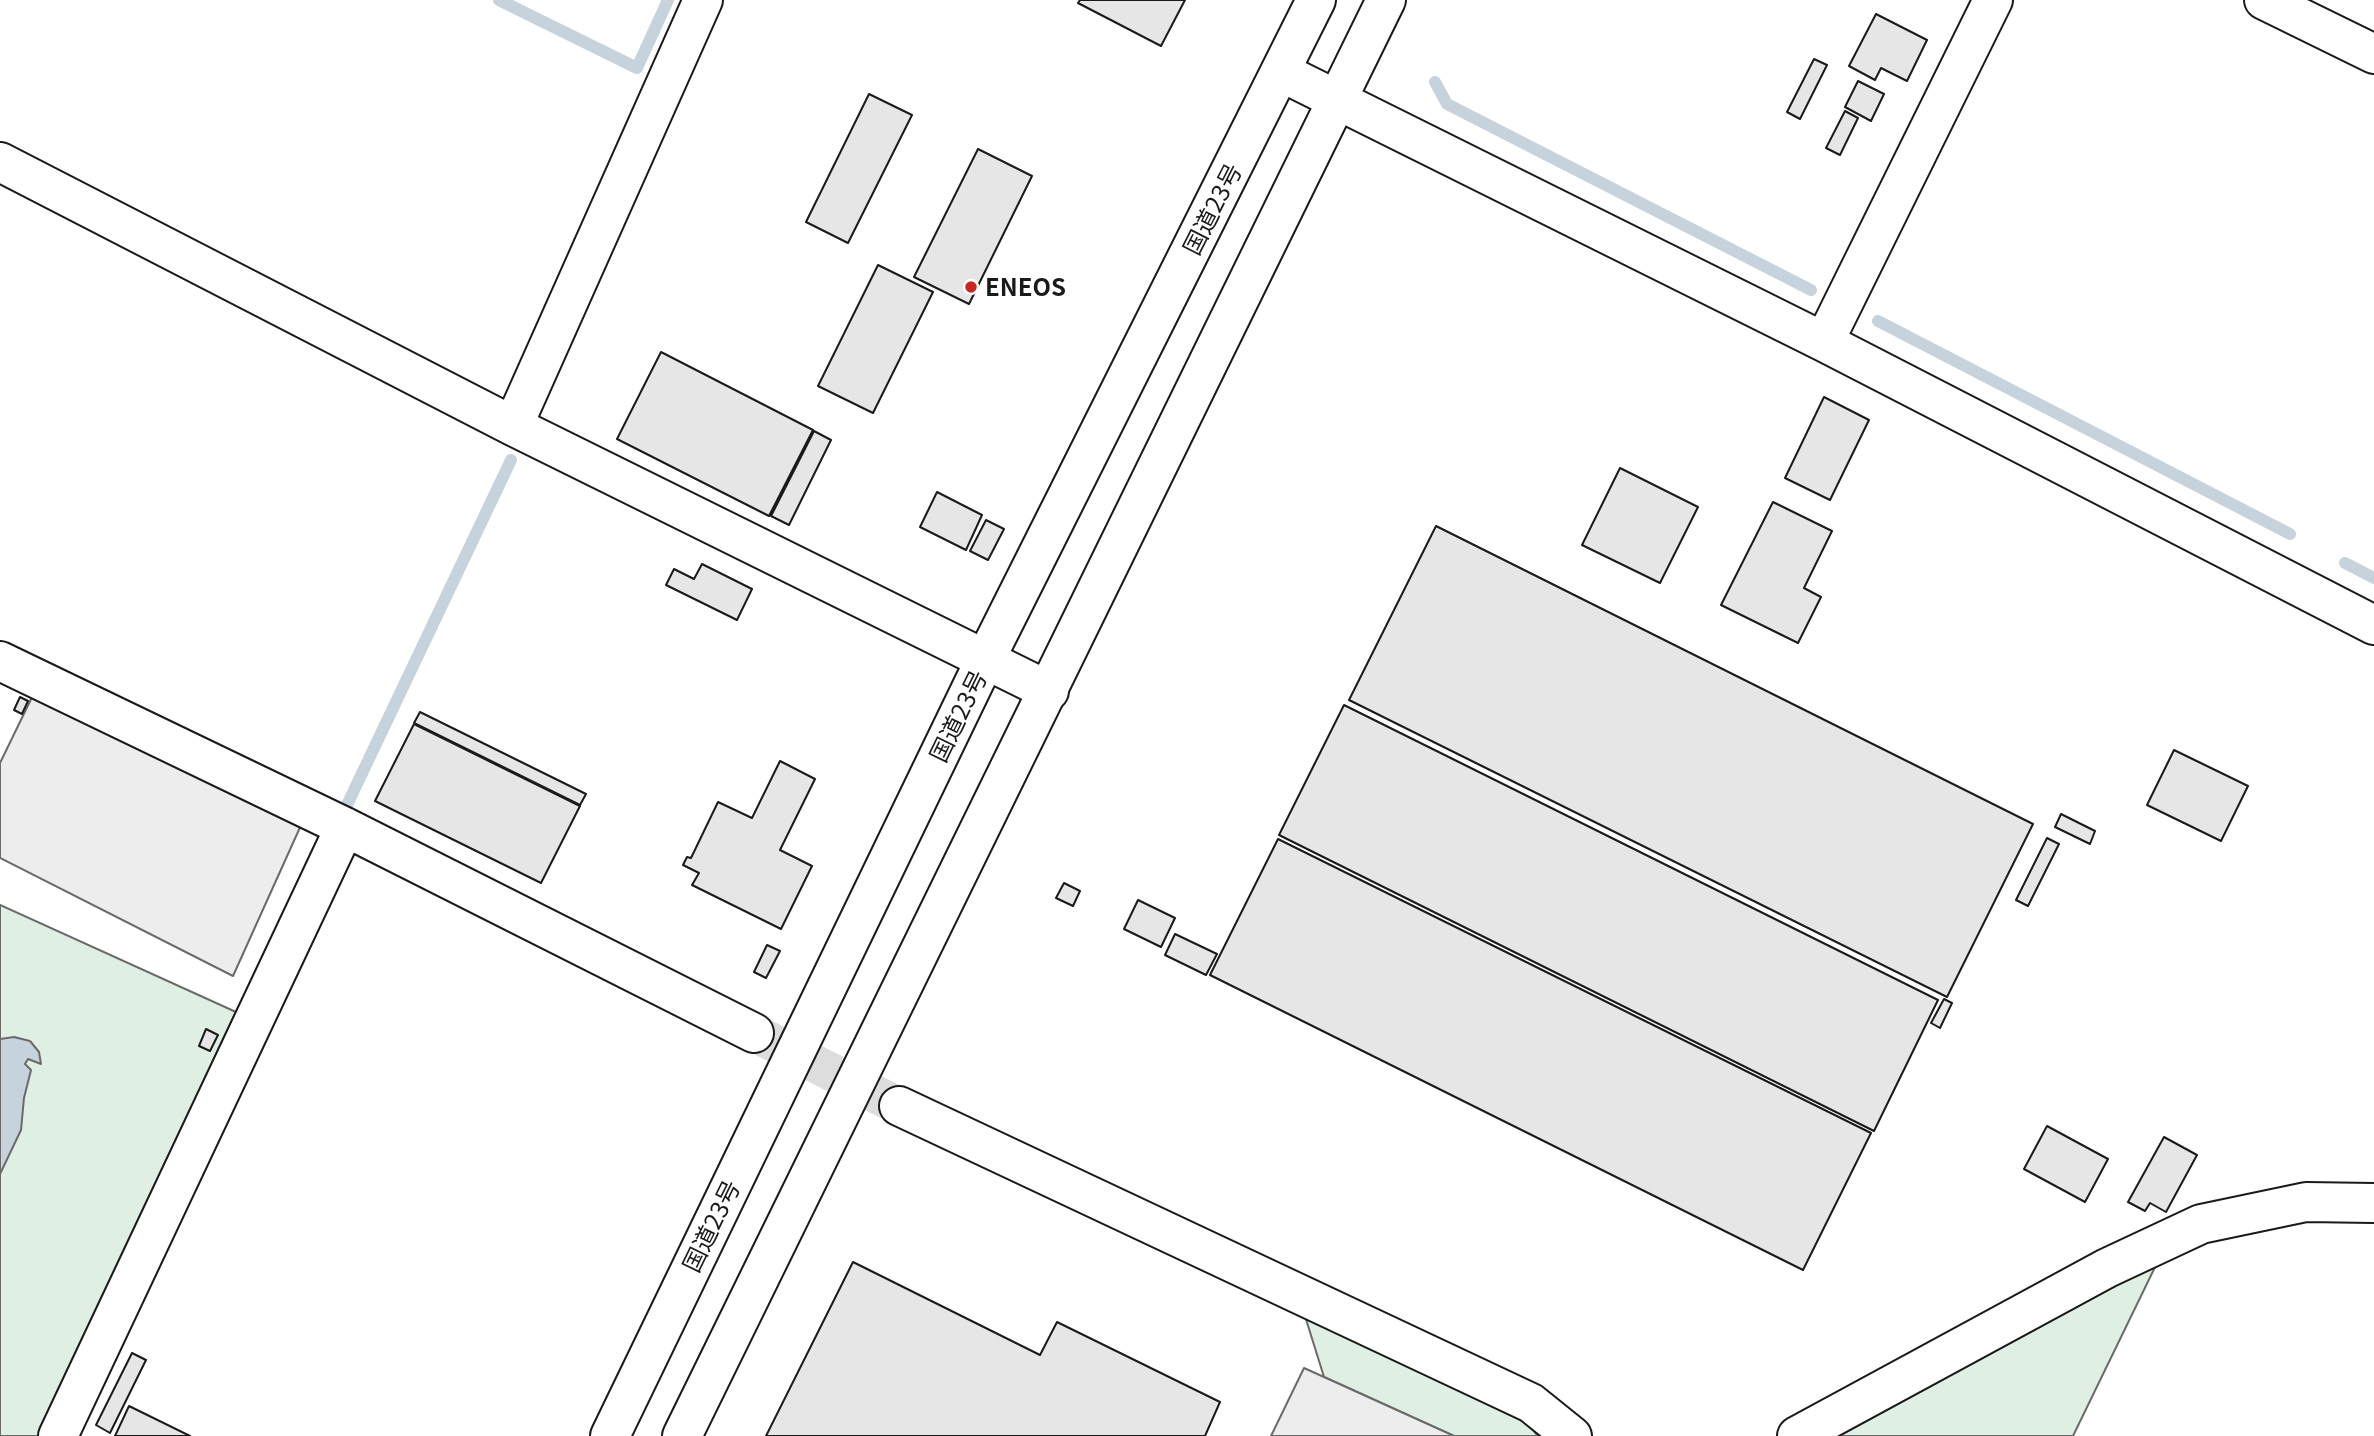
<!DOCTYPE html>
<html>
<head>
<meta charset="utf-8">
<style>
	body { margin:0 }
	canvas { display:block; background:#fff }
</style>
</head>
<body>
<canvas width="2374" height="1436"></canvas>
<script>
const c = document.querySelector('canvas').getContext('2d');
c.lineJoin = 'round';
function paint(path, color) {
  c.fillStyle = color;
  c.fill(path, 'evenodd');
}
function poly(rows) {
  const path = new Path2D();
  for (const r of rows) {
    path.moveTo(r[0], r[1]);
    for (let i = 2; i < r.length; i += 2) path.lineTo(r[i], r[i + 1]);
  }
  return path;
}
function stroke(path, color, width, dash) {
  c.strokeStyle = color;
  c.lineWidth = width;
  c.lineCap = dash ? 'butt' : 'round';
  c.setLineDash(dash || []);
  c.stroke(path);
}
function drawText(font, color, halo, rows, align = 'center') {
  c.font = font + ' Georgia,"Noto Sans JP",serif';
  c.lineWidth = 5;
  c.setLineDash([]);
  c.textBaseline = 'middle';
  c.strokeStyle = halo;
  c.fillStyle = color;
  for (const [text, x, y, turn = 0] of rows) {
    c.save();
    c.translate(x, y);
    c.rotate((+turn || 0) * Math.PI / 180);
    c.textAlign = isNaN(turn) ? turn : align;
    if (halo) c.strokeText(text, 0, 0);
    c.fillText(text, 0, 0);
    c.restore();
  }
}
const green = poly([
	[0,905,236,1012,39,1436,0,1436,0,905],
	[2157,1263,2073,1436,1839,1436,2157,1263],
	[1305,1316,1527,1423,1538,1436,1454,1436,1324,1377,1305,1316]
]);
paint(green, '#e0efe3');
stroke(green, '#6a6a6a', 2);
const parking = poly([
	[35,691,302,823,233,976,0,858,0,763,35,691],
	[1304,1368,1324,1377,1454,1436,1271,1436,1304,1368]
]);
paint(parking, '#ededed');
stroke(parking, '#6a6a6a', 2);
const water = poly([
	[14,1037,30,1041,39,1052,41,1064,28,1059,25,1064,31,1070,24,1098,21,1130,0,1174,0,1039,14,1037]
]);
paint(water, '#c6d2dc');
stroke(water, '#6a6a6a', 2);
stroke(poly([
	[499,0,637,68,668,0],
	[1435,82,1447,104,1811,290],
	[1878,321,2290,534],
	[2345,563,2374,578],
	[346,807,511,460]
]), '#c6d2dc', 12);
const building = poly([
	[1080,0,1185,0,1161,46,1078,3,1080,0],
	[1876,14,1927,40,1907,81,1881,68,1875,80,1849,66,1876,14],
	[1814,59,1827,65,1800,119,1787,112,1814,59],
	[1858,81,1884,94,1871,121,1845,107,1858,81],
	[869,94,912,115,848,243,806,222,869,94],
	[1845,111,1858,118,1840,155,1826,148,1845,111],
	[978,149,1032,176,969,304,914,277,978,149],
	[878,265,933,292,873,413,818,386,878,265],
	[661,352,813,430,769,516,617,439,661,352],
	[1824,397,1869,420,1830,500,1785,478,1824,397],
	[814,431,831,440,789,525,771,516,814,431],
	[1620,468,1698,507,1660,583,1582,545,1620,468],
	[937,492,982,515,966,550,920,527,937,492],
	[1773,502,1832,531,1804,588,1821,597,1798,643,1721,605,1773,502],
	[986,520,1004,529,988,560,970,551,986,520],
	[1436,526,2033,824,1947,997,1349,700,1436,526],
	[702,564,752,589,737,620,666,585,674,569,694,579,702,564],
	[20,697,28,701,22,714,14,710,20,697],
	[1344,705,1938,1000,1874,1131,1279,835,1344,705],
	[420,712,586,794,580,805,414,723,420,712],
	[414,724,580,806,541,883,375,801,414,724],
	[2174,750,2248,786,2221,841,2147,805,2174,750],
	[780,761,815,779,780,850,812,866,781,929,692,885,699,873,683,865,687,857,691,858,718,802,752,818,780,761],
	[2061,814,2095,831,2090,844,2055,827,2061,814],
	[2047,838,2059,844,2028,906,2016,900,2047,838],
	[1278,839,1871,1133,1803,1270,1210,975,1278,839],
	[1064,883,1080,891,1073,906,1056,898,1064,883],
	[1138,900,1175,918,1161,947,1124,929,1138,900],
	[1175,934,1217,954,1206,975,1165,955,1175,934],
	[767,945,780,951,766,978,754,972,767,945],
	[1944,999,1952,1003,1940,1028,1931,1023,1944,999],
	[206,1029,218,1035,210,1051,199,1046,206,1029],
	[2047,1126,2108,1159,2085,1202,2024,1169,2047,1126],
	[2164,1137,2197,1155,2166,1212,2150,1203,2145,1211,2128,1202,2164,1137],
	[853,1262,1040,1355,1057,1322,1220,1402,1205,1436,766,1436,853,1262],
	[132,1353,146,1360,110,1433,96,1425,132,1353],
	[129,1406,190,1436,115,1436,129,1406]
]);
paint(building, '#e6e6e6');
stroke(building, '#1a1a1a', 2);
stroke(poly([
	[754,1033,899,1106]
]), '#ddd', 38, [38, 19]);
const minor = poly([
	[2264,0,2374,54],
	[1281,72,1824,342,2374,625],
	[0,162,513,426,1049,691],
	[1824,342,1993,0],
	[513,426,703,0],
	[0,661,345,827,754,1033],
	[899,1106,1531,1403,1572,1436],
	[58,1436,345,827],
	[1797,1436,2107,1268,2201,1224,2306,1202,2374,1203]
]);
const highway = poly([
	[610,1436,985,660,1316,0],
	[682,1436,1386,0]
]);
stroke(minor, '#1a1a1a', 42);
stroke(highway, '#1a1a1a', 42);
stroke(minor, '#fff', 38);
stroke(highway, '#fff', 38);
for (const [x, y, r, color] of [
	[971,287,7,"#c62828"]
]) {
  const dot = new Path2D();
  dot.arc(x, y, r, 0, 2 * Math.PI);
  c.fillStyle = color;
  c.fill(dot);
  stroke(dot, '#fff', 2.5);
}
drawText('24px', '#1a1a1a', '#fff', [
	["国道23号",1212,209,-63],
	["国道23号",958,716,-64],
	["国道23号",711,1226,-64]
]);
drawText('bold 24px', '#1a1a1a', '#fff', [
	["ENEOS",985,287]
], 'left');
</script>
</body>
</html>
